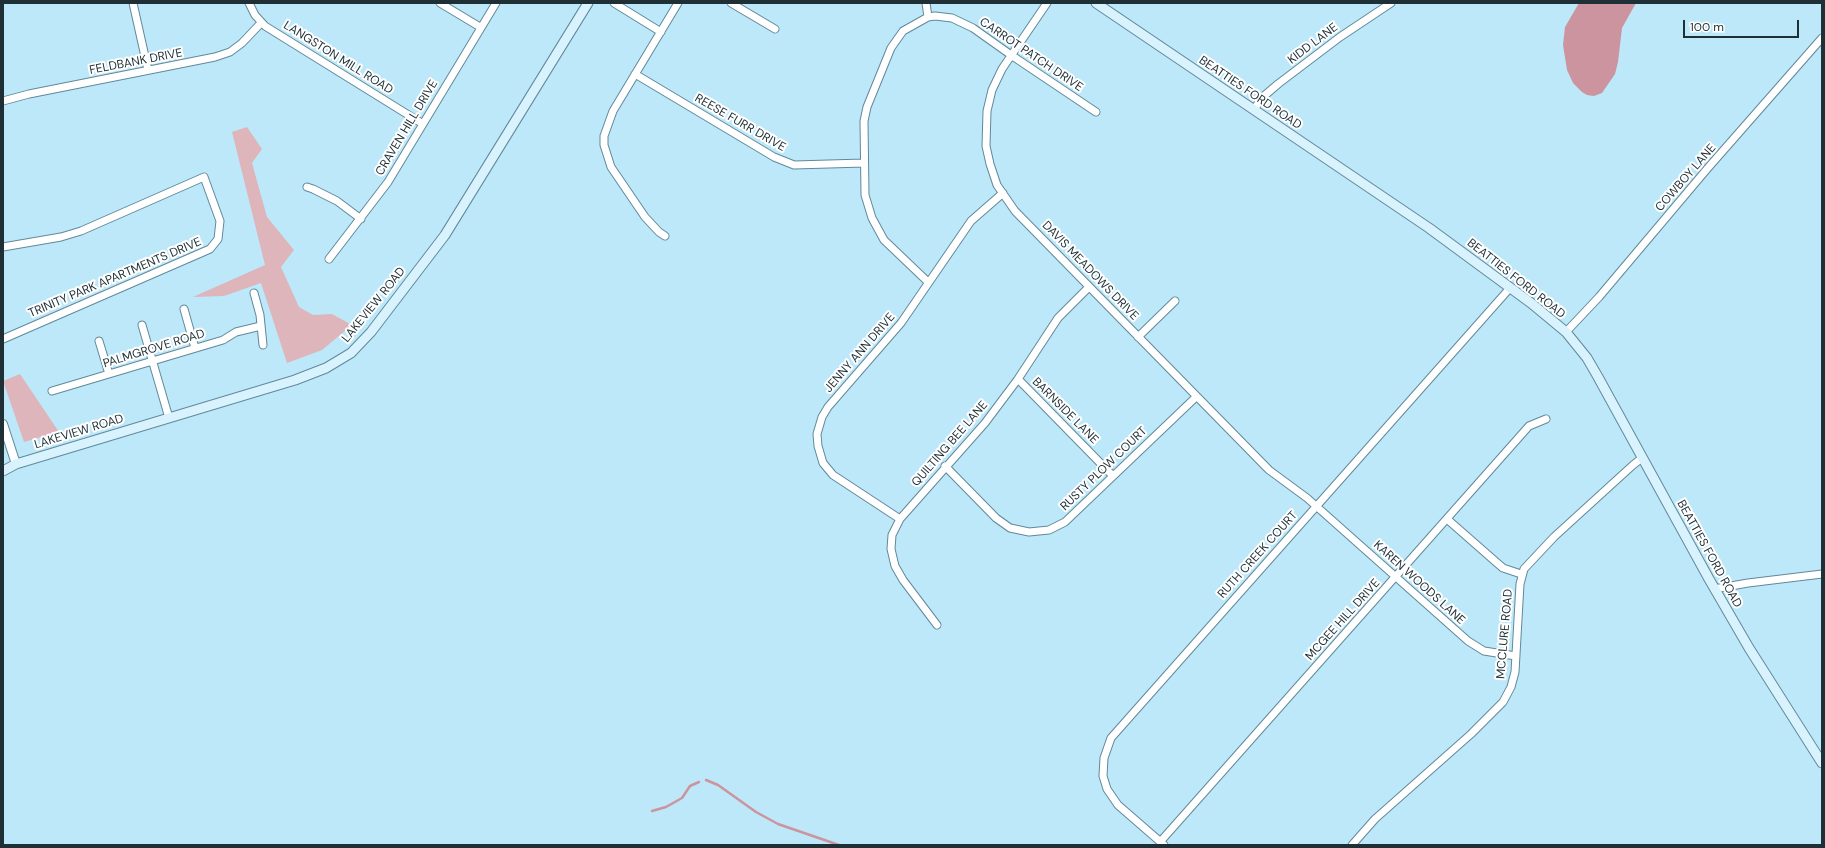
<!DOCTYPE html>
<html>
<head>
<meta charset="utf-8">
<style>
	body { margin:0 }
	#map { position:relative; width:1825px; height:848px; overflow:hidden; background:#bde8f9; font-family:"DM Sans",sans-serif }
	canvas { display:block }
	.frame { position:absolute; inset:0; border:4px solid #1e2f35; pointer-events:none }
	.scale { position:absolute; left:1683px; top:20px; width:116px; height:18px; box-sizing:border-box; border:2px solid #1e2f35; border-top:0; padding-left:5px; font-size:12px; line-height:14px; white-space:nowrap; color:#1e2f35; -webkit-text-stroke:3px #fff; paint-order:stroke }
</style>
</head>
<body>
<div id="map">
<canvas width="1825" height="848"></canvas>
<div class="frame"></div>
<div class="scale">100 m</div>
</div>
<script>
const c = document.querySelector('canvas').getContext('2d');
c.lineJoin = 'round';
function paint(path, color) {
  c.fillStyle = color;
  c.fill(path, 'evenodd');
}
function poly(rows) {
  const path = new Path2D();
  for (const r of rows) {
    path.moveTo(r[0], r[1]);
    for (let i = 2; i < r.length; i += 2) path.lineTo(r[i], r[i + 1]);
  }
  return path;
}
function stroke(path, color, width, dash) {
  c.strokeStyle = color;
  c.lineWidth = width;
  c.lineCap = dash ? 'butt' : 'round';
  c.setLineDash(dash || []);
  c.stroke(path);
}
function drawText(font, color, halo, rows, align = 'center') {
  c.font = font + ' "DM Sans",sans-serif';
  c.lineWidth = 4;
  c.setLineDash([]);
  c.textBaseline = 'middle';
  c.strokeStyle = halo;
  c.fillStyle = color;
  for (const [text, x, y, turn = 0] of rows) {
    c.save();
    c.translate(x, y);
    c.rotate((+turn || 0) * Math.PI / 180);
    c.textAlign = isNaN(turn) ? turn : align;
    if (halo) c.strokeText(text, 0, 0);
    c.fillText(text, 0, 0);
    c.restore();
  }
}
paint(poly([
	[247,127,262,149,252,163,267,217,294,250,281,267,299,307,313,315,332,314,352,325,322,350,287,363,261,283,224,296,193,297,265,265,232,132],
	[20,374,59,432,24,442,3,381]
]), '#ddb5bb');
paint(poly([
	[1579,3,1636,3,1622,28,1618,62,1615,74,1602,93,1594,96,1587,95,1582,92,1573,83,1567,70,1563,45,1565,27]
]), '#cb949e');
stroke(poly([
	[706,780,718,785,756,812,778,824,839,845],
	[652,811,666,807,682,798,690,786,699,782]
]), '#cb949e', 2.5);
const minor = poly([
	[133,3,148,70],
	[249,3,255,15,265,26,423,124],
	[440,3,480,27],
	[614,3,661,32],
	[731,3,775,29],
	[926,3,928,17],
	[1047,3,1002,69,992,90,987,111,986,146,990,164,997,185,1015,211,1269,470,1307,498,1468,641,1484,651,1516,656],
	[635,74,774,157,794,165,864,163],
	[3,101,29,94,215,57,230,52,242,43,261,23],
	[1254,109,1264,96,1278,84,1340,37,1391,3],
	[307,187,313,189,337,201,361,219],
	[665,236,659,232,645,217,611,167,604,145,604,136,613,111,678,3],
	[3,247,61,237,81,231,204,177,220,221,218,239,210,249,3,339],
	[329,259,388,182,496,3],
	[928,282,884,240,872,218,865,195,864,121,867,107,891,48,903,31,928,17,935,16,952,18,973,28,1011,55,1096,112],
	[254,293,260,315,263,345],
	[184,309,195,348],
	[142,325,169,418],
	[1566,332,1599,297,1707,169,1822,38],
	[1138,337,1175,301],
	[99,341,109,374],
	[1018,379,1113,476],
	[52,391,223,340,236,332,261,326],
	[945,466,996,518,1010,528,1029,532,1049,530,1065,522,1196,397],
	[900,519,833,475,823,463,818,446,817,434,822,417,828,407,901,323,971,221,1003,193],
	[1447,519,1496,562,1503,568,1521,574],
	[1714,589,1748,583,1822,574],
	[937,625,903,580,895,566,891,549,892,535,900,519,985,423,1018,379,1058,318,1089,287],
	[1160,842,1529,426,1546,419],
	[1164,845,1118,805,1107,789,1103,776,1104,758,1111,738,1510,288],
	[1352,845,1375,819,1471,734,1503,702,1511,687,1515,672,1520,584,1524,569,1554,537,1633,465,1642,458]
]);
const tertiary = poly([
	[3,424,16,464]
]);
const secondary = poly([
	[1096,3,1429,228,1531,303,1566,332,1587,358,1598,377,1709,579,1749,648,1822,763],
	[3,471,16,464,295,380,326,368,351,353,371,332,445,235,588,3]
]);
stroke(minor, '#618999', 9);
stroke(tertiary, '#618999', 10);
stroke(secondary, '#618999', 11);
stroke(minor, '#fff', 7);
stroke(tertiary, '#fff', 8);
stroke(secondary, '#d8f3fd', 9);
drawText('12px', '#1e2f35', '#fff', [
	["KIDD LANE",1313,44,-37],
	["CARROT PATCH DRIVE",1031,55,34],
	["LANGSTON MILL ROAD",338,58,32],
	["FELDBANK DRIVE",136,62,-11],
	["BEATTIES FORD ROAD",1250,93,34],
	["REESE FURR DRIVE",740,123,30],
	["CRAVEN HILL DRIVE",407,128,-59],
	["COWBOY LANE",1686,178,-49],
	["DAVIS MEADOWS DRIVE",1090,271,46],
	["TRINITY PARK APARTMENTS DRIVE",115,278,-23],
	["BEATTIES FORD ROAD",1516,279,38],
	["LAKEVIEW ROAD",374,305,-51],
	["PALMGROVE ROAD",154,349,-17],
	["JENNY ANN DRIVE",860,353,-49],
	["BARNSIDE LANE",1065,411,45],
	["LAKEVIEW ROAD",79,432,-17],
	["QUILTING BEE LANE",950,444,-49],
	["RUSTY PLOW COURT",1104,469,-44],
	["BEATTIES FORD ROAD",1709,554,61],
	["RUTH CREEK COURT",1258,555,-48],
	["KAREN WOODS LANE",1419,583,42],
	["MCGEE HILL DRIVE",1343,620,-48],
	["MCCLURE ROAD",1505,634,-85]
]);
</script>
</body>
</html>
